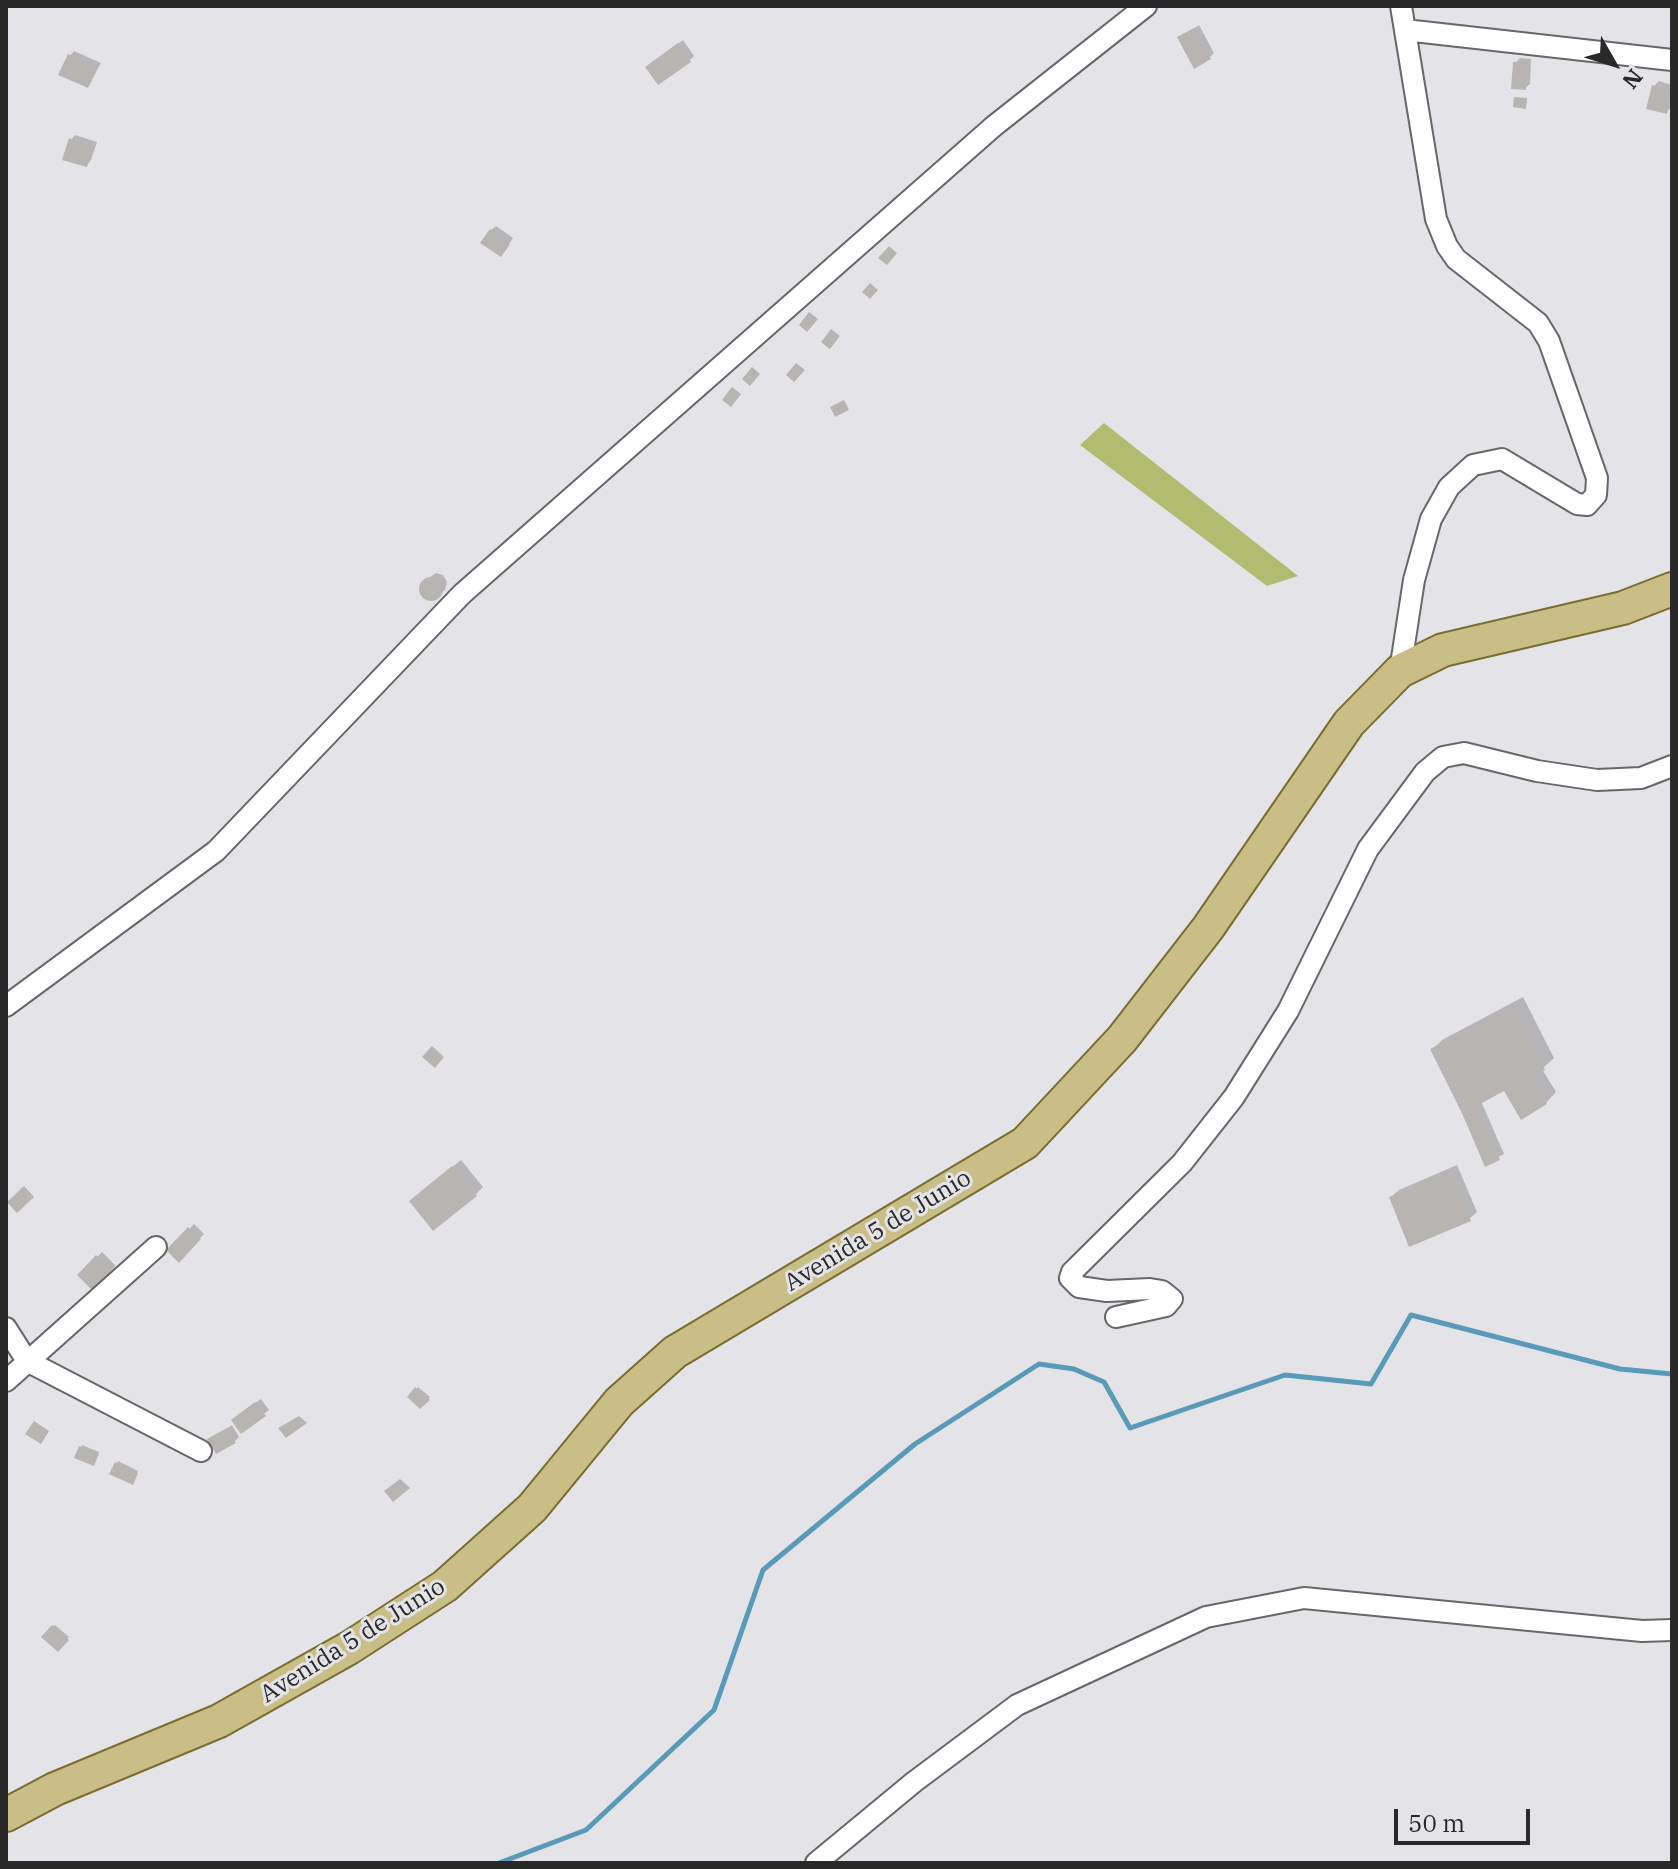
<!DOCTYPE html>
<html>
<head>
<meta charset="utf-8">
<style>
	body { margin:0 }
	#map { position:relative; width:1678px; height:1869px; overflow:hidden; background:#e4e4e8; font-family:"IBM Plex Serif",serif }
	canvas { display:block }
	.frame { position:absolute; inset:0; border:8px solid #29292a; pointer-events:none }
	.north { position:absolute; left:1574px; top:24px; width:80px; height:80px; -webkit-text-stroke:6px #e4e4e8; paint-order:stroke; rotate:129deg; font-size:22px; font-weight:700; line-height:32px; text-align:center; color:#29292a }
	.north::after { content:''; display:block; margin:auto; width:28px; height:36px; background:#29292a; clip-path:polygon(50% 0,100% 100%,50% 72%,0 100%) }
	.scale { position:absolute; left:1394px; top:1809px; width:136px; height:36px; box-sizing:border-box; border:4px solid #29292a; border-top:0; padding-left:10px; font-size:24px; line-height:28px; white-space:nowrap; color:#29292a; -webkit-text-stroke:6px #e4e4e8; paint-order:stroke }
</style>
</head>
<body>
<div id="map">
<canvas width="1678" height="1869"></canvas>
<div class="frame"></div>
<div class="north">N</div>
<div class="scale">50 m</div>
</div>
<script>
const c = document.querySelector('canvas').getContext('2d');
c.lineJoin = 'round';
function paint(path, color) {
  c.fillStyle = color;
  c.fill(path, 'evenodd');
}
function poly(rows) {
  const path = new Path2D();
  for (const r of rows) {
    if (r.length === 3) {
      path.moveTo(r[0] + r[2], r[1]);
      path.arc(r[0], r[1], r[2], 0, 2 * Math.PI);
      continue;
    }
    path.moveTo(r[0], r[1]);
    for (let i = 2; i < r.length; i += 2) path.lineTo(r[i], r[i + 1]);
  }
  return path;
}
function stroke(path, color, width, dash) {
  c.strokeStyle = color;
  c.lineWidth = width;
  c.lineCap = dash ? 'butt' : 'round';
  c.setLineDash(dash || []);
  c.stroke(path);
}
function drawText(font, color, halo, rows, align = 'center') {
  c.font = font + ' "IBM Plex Serif",serif';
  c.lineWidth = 6;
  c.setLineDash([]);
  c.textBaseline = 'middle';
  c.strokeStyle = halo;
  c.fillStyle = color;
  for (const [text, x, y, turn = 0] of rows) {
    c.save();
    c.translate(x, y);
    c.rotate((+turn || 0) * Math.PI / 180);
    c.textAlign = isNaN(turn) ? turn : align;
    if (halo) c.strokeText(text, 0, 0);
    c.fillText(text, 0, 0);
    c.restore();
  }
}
paint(poly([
	[1104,423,1298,576,1267,586,1080,445]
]), '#b2bc70');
paint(poly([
	[1199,25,1214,53,1210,57,1179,38],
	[683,40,694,56,690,60,652,63],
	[74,51,101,63,87,86,70,56],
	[1520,58,1531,59,1530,84,1525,88,1515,63],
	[1659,81,1672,85,1672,105,1667,112,1654,86],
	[75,135,97,142,91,160,87,165,71,140],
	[496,226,513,238,505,250,491,230],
	[436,573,443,575,447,582,445,590,431,599,424,596,421,589,423,582],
	[1523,997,1554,1058,1542,1069,1556,1092,1546,1103,1505,1089,1481,1101,1504,1154,1486,1164,1432,1050,1442,1040],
	[461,1160,483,1187,475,1195,419,1194],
	[1457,1165,1477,1212,1469,1219,1391,1197,1399,1190],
	[194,1224,204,1234,179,1260,169,1250],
	[102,1252,116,1266,94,1289,80,1275],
	[418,1387,430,1397,420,1407,410,1397],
	[261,1399,269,1410,264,1414,238,1415],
	[232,1425,239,1437,234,1442,210,1439],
	[82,1445,99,1452,95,1462,81,1447],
	[118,1461,138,1471,134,1481,117,1463],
	[55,1625,69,1637,58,1649,44,1637]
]), '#0003');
stroke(poly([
	[499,1863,586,1830,714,1710,763,1570,915,1444,1039,1364,1074,1369,1104,1382,1130,1428,1285,1375,1371,1384,1411,1315,1620,1369,1672,1374]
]), '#589ab8', 5);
paint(poly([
	[1194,28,1211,59,1194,69,1177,37],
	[678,43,691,62,658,85,645,67],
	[68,54,98,68,88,88,58,75],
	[1513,62,1528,62,1526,90,1511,89],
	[1652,85,1672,90,1667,114,1646,109],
	[1514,97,1527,98,1526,109,1513,107],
	[69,138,94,146,87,167,62,160],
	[490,229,510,244,501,257,480,243],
	[889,246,897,253,887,265,878,258],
	[870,283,878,290,870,299,862,292],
	[809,312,818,319,807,332,799,325],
	[831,329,840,336,830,349,821,342],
	[796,363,805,370,794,382,786,375],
	[752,367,760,374,750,386,742,379],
	[732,387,741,394,731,407,722,400],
	[844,400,849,410,835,417,830,407],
	[431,589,12],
	[1513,1006,1545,1070,1531,1077,1547,1104,1521,1120,1504,1091,1469,1110,1477,1107,1500,1160,1485,1167,1462,1113,1430,1049],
	[432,1046,444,1057,435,1068,422,1057],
	[452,1166,477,1196,433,1231,409,1201],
	[1450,1171,1471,1221,1409,1247,1389,1197],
	[24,1186,34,1197,17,1213,7,1202],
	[188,1227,201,1239,179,1263,166,1250],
	[96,1255,113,1272,94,1292,77,1275],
	[415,1387,430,1400,420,1409,407,1397],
	[255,1402,266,1416,241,1434,231,1420],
	[299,1416,307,1423,286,1438,278,1428],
	[34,1421,49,1431,41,1444,25,1434],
	[227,1428,236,1443,216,1454,207,1439],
	[79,1446,99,1454,94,1466,74,1458],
	[115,1462,138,1473,133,1485,109,1474],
	[400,1479,410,1488,393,1502,384,1491],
	[52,1625,69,1640,58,1652,41,1637]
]), '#b7b4b2');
const minor = poly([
	[1405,30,1672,60],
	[1400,671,1414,580,1431,519,1449,487,1473,465,1502,459,1577,504,1587,505,1596,495,1597,478,1549,341,1538,323,1456,259,1447,246,1436,219,1401,6],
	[6,1006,216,851,462,594,994,126,1146,6],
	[1116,1317,1166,1306,1172,1299,1162,1291,1150,1289,1107,1291,1079,1287,1070,1278,1072,1272,1182,1163,1234,1097,1288,1011,1368,849,1425,772,1443,757,1464,753,1537,771,1597,780,1641,778,1672,766],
	[6,1328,27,1361,201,1451],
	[6,1381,156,1247],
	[816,1863,914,1782,1017,1705,1206,1617,1304,1598,1642,1631,1672,1630]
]);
const primary = poly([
	[6,1815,55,1789,219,1721,349,1648,445,1586,532,1508,619,1402,675,1352,1025,1143,1122,1039,1208,928,1349,723,1400,671,1443,650,1623,608,1672,589]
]);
stroke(minor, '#67676a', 24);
stroke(primary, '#7a6d31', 36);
stroke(minor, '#fff', 20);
stroke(primary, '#c9be86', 32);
drawText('24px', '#29292a', '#e4e4e8', [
	["Avenida 5 de Junio",878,1231,-31],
	["Avenida 5 de Junio",353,1641,-32]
]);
</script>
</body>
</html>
